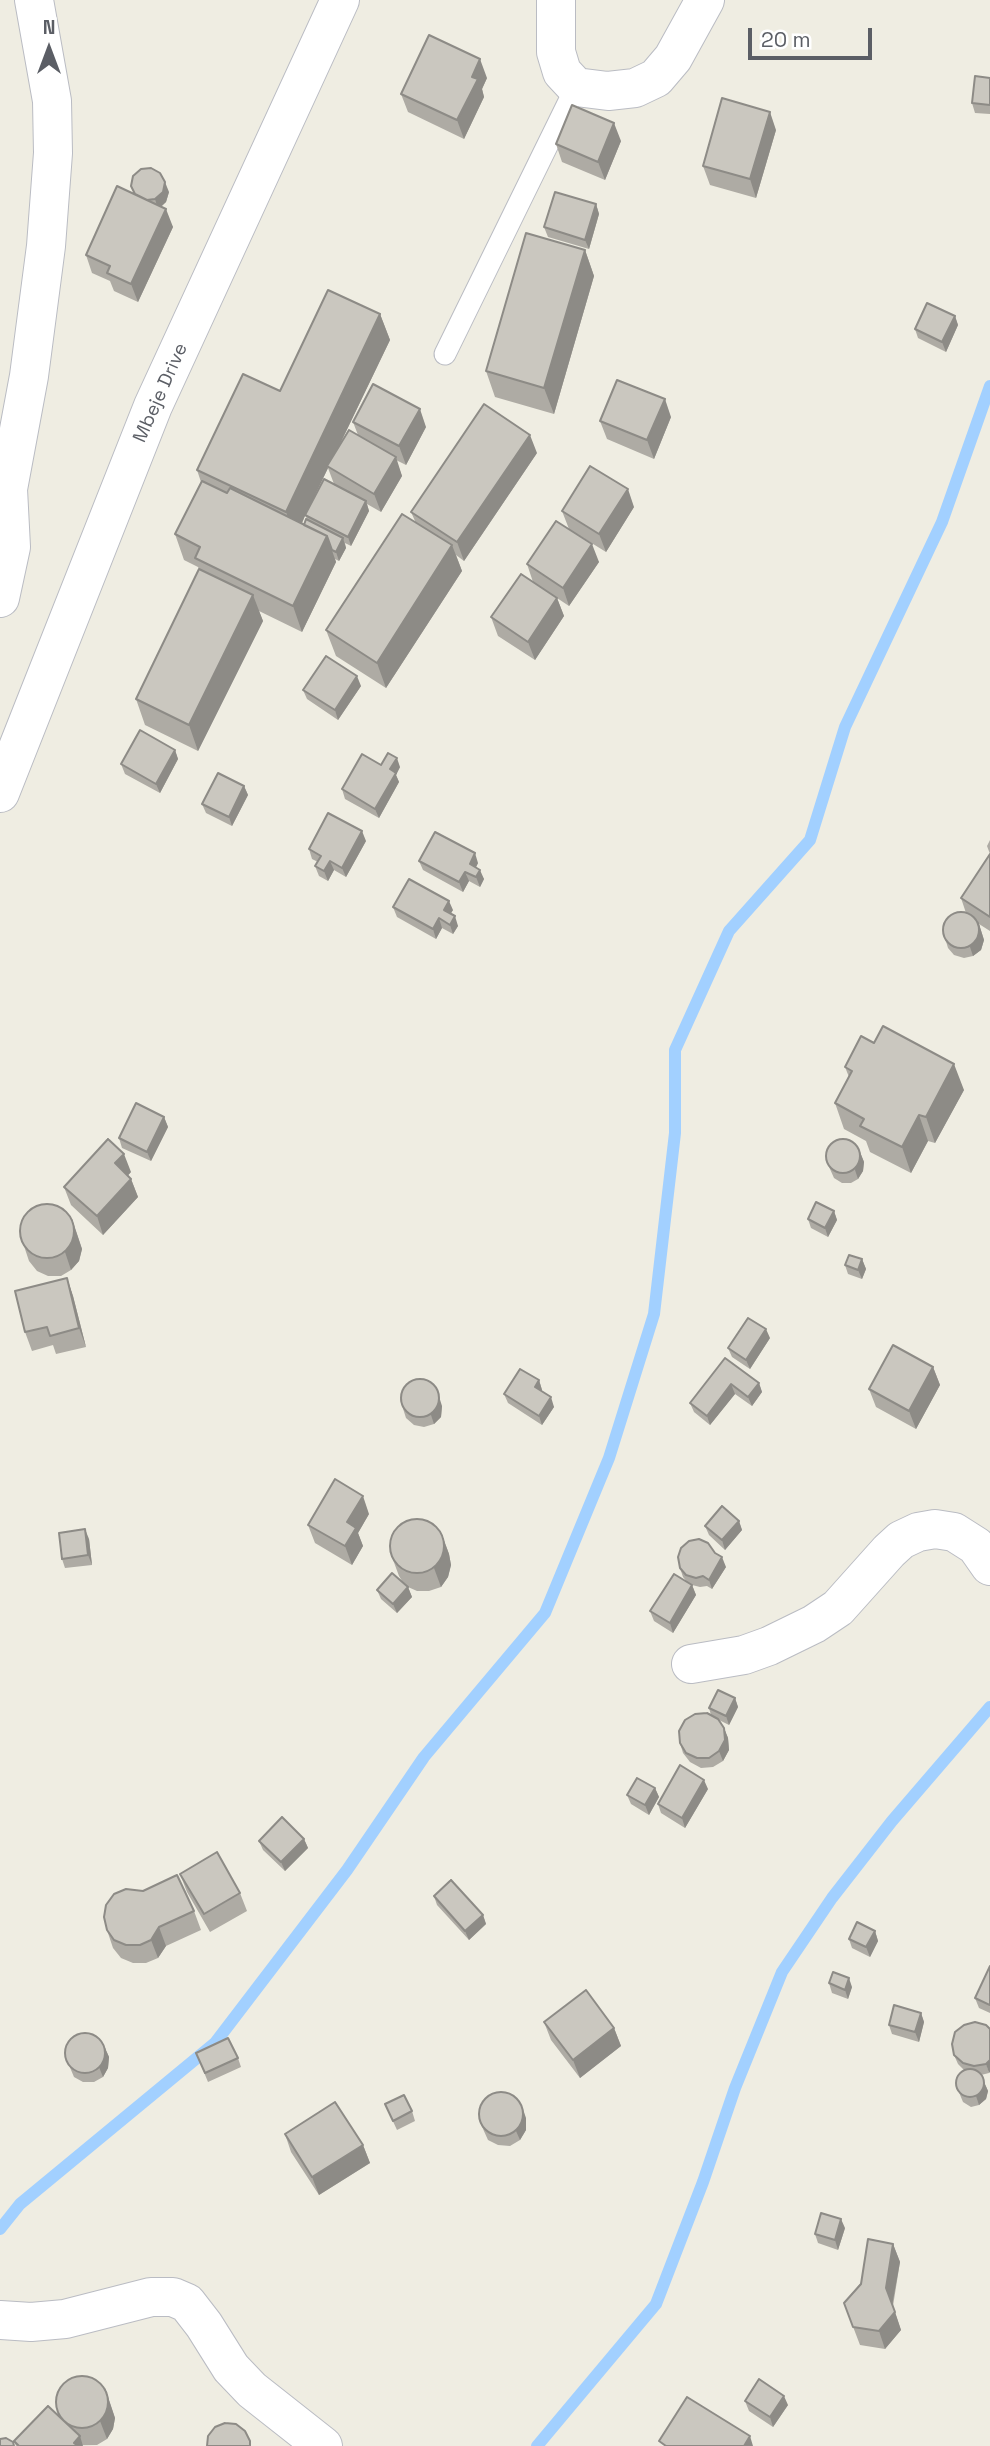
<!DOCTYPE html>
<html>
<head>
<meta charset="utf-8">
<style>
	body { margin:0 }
	#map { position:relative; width:990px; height:2446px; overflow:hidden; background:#efede2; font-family:"Space Grotesk",sans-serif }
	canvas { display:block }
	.north { position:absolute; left:14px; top:14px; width:70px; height:70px; -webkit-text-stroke:5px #fff; paint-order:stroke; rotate:0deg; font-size:19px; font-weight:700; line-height:28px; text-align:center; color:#5b5e65 }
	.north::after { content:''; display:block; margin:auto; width:24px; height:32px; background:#5b5e65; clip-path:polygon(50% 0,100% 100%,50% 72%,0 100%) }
	.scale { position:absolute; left:748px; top:28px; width:124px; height:32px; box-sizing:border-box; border:4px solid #5b5e65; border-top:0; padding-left:9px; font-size:21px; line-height:24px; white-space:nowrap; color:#5b5e65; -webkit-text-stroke:5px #fff; paint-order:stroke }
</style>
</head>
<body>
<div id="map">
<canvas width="990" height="2446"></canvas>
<div class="north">N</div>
<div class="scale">20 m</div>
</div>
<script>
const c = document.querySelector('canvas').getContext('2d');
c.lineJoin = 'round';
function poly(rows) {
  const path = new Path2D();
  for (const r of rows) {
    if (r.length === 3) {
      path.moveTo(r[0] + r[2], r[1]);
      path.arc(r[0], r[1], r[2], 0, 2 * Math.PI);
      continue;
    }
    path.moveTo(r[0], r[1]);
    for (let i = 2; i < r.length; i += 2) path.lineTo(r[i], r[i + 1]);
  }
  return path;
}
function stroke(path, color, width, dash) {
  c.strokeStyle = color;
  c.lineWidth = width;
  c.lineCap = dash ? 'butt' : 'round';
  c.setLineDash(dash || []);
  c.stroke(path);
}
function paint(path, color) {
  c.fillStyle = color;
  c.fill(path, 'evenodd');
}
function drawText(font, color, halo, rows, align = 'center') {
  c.font = font + ' "Space Grotesk",sans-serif';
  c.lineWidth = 6;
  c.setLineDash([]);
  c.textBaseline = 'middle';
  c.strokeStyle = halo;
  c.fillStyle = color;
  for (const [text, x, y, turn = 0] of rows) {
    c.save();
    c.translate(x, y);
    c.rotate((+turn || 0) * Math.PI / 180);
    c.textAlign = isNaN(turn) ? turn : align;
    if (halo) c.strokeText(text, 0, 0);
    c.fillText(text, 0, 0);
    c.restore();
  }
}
stroke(poly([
	[0,2229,20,2204,215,2043,347,1870,424,1757,545,1613,609,1458,654,1314,675,1133,675,1050,729,931,810,840,845,727,942,522,990,386],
	[537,2446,656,2304,703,2182,735,2088,782,1972,832,1898,892,1821,990,1707]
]), '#a2d0ff', 12);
const service = poly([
	[445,354,576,87]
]);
const minor = poly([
	[0,598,11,547,8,489,29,376,46,246,53,153,52,101,34,0],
	[691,1664,744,1655,769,1646,814,1624,838,1608,889,1551,901,1540,918,1532,935,1529,954,1532,976,1546,990,1566],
	[0,2320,31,2322,65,2319,151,2297,173,2297,187,2303,204,2325,231,2368,252,2390,323,2446]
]);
const tertiary = poly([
	[556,0,556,52,562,72,576,87,608,91,635,88,656,78,673,58,705,0],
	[0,793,153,406,340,0]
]);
stroke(service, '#babcc3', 23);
stroke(minor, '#babcc3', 40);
stroke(tertiary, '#babcc3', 40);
stroke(service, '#fff', 21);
stroke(minor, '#fff', 38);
stroke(tertiary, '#fff', 38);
paint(poly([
	[487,78,482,89,484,97,464,139,408,112,401,94],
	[990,78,990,114,975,113,972,103],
	[776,130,756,198,710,185,703,166],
	[621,141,605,180,562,162,556,144],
	[131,186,169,192,166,202,161,207,173,227,138,302,114,291,110,281,92,273,86,255,134,194],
	[596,204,599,214,589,249,548,237,544,227],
	[585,250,594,276,554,414,495,397,486,371],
	[380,314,390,340,337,450,358,435,353,422,426,427,406,465,396,460,402,476,381,512,367,504,369,511,351,546,345,543,346,548,339,561,335,559,336,562,302,632,259,611,263,621,198,751,145,725,136,699,199,569,198,567,184,560,175,534,201,482,197,470,280,391],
	[328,468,334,484,311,503],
	[305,515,307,519,304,525,302,524],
	[955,316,958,325,946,352,918,338,915,329],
	[671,417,654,459,607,439,600,421],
	[537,453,464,561,456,555,462,571,386,688,336,656,326,630,415,521,411,512],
	[634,507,606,552,577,534,599,562,569,606,557,598,564,616,535,660,498,636,491,617,533,582,527,564,569,529,562,511],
	[361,686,338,720,307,699,303,690],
	[175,750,178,759,160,793,125,774,121,764],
	[381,765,400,767,396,775,399,782,379,818,345,799,342,789],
	[244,786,248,795,232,826,206,813,202,804],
	[990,840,990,931,979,924,984,940,981,950,973,956,964,958,954,955,948,948,945,938,966,913,961,898,990,854,987,846],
	[366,841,346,877,334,870,328,881,319,876,315,866,318,862,312,859,309,849],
	[419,861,478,863,476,867,484,879,480,887,469,881,463,892,423,870],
	[393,907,453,910,450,914,458,926,453,934,442,928,436,939,397,917],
	[845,1067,964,1090,935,1143,928,1141,911,1173,870,1152,866,1141,844,1129,835,1103,849,1077],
	[164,1117,168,1127,151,1161,122,1148,119,1138],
	[860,1152,864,1162,863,1171,858,1179,851,1183,842,1183,834,1178,826,1160],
	[131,1172,128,1175,131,1179,138,1197,103,1235,71,1205,64,1187],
	[834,1211,837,1220,828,1237,811,1228,808,1219],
	[72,1219,82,1249,79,1261,71,1270,61,1276,48,1276,37,1271,29,1261,23,1243],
	[862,1259,866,1269,862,1279,848,1274,845,1265],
	[67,1278,73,1296,86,1347,56,1354,53,1345,32,1351,25,1332],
	[770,1338,750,1369,732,1357,728,1348],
	[725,1358,759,1383,762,1392,752,1406,735,1394,710,1425,694,1412,690,1403],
	[933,1367,940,1385,916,1429,876,1407,869,1389],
	[539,1380,542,1390,542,1391,554,1407,542,1425,508,1403,504,1394],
	[400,1399,442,1406,441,1417,434,1424,424,1427,414,1425,406,1418],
	[369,1514,358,1533,363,1546,352,1565,315,1543,308,1525],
	[739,1521,742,1530,725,1550,709,1535,705,1526],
	[442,1535,449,1554,451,1565,448,1577,441,1587,429,1591,417,1591,408,1587,412,1597,397,1613,381,1599,377,1590,404,1584,399,1576,392,1557],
	[89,1539,92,1565,65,1568,62,1559],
	[726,1567,712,1589,707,1586,700,1587,692,1585,696,1595,673,1633,654,1621,650,1611,688,1583,683,1577,680,1568],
	[735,1698,738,1707,729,1725,719,1720,724,1728,728,1738,729,1750,723,1761,713,1767,701,1768,690,1762,683,1753,680,1743,711,1715,709,1708],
	[655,1788,659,1797,649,1815,631,1804,627,1795],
	[708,1789,685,1828,661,1813,658,1804],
	[304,1839,308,1848,285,1871,263,1850,259,1841],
	[180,1874,240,1893,247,1911,210,1932,187,1892],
	[434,1896,483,1915,486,1924,469,1940,437,1905],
	[194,1911,201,1930,166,1946,158,1958,146,1963,133,1963,121,1958,113,1948,107,1930],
	[875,1931,878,1941,870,1957,852,1948,849,1939],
	[990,1966,990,2013,979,2008,975,1998],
	[829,1983,852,1987,848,1999,832,1993],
	[921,2013,924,2022,919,2042,892,2034,889,2025],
	[544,2022,614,2028,621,2046,580,2078,551,2040],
	[975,2022,989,2073,981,2075,988,2091,986,2099,979,2105,971,2107,963,2102,956,2085,964,2070,958,2064,954,2055],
	[105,2048,109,2057,108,2068,103,2077,94,2082,83,2082,74,2077,66,2058],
	[196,2053,238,2058,241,2067,208,2082],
	[385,2104,412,2111,415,2121,397,2130],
	[526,2118,526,2130,520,2140,510,2146,498,2145,488,2140,479,2120],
	[285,2134,363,2145,370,2163,319,2195,291,2152],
	[845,2228,838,2250,818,2243,815,2234],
	[893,2244,900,2262,893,2306,901,2330,885,2349,860,2345,844,2303],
	[105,2388,115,2418,113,2429,107,2439,97,2445,16,2446,14,2441,61,2418,56,2403],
	[745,2401,788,2405,773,2427,749,2411]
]), '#aeaba4');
paint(poly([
	[480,59,487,78,482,89,484,97,464,139,457,120,472,77],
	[770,112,776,130,756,198,750,179],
	[614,123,621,141,605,180,598,162],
	[165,182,169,192,166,202,158,209,155,199],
	[596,204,599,214,589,249,585,240],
	[166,209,173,227,138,302,131,284],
	[585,250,594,276,554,414,544,388],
	[380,314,390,340,329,467,327,466,328,468,295,537,286,512],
	[955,316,958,325,946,352,942,342],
	[665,399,671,417,654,459,647,440],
	[420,409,426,427,406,465,399,446],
	[530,435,537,453,464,561,457,542],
	[396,457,402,476,381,512,374,494],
	[628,489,634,507,606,552,599,534],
	[366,501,369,511,351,546,348,537],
	[327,536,336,562,302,632,293,606],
	[343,538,346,548,339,561,336,552],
	[592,544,599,562,569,606,563,588],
	[452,545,462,571,386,688,377,663],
	[253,595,263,621,198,751,189,725],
	[557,598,564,616,535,660,528,642],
	[357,676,361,686,338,720,335,710],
	[175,750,178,759,160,793,156,784],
	[397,758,400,767,396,775,399,782,379,818,375,809,390,769],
	[244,786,248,795,232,826,229,817],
	[362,831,366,841,346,877,342,868],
	[475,853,478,863,473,873,470,864],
	[330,861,334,870,328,881,324,871],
	[480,870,484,879,480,887,476,877],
	[465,872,469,881,463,892,459,882],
	[449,901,453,910,447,920,444,910],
	[455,916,458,926,453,934,450,925],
	[439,918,442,928,436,939,433,929],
	[978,921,984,940,981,950,973,956,970,947],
	[954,1064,964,1090,935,1143,926,1117],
	[919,1115,928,1141,911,1173,902,1147],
	[164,1117,168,1127,151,1161,147,1152],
	[860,1152,864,1162,863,1171,858,1179,855,1170],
	[124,1154,131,1172,122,1182,115,1163],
	[131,1179,138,1197,103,1235,97,1216],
	[834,1211,837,1220,828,1237,825,1228],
	[72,1219,82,1249,79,1261,71,1270,65,1252],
	[862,1259,866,1269,862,1279,858,1270],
	[67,1278,73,1296,86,1347,79,1328],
	[766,1329,770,1338,750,1369,746,1360],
	[933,1367,940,1385,916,1429,909,1411],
	[539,1380,542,1390,538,1397,535,1387],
	[759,1383,762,1392,752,1406,748,1397],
	[731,1384,735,1394,710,1425,707,1416],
	[436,1387,442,1406,441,1417,434,1424,431,1415],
	[551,1397,554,1407,542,1425,539,1416],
	[363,1496,369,1514,358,1533,363,1546,352,1565,345,1546,347,1522],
	[739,1521,742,1530,725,1550,722,1540],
	[85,1529,89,1539,92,1565,88,1555],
	[442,1535,449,1554,451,1565,448,1577,441,1587,434,1568],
	[722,1557,726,1567,712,1589,709,1580],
	[692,1585,696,1595,673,1633,670,1623],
	[408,1587,412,1597,397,1613,393,1604],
	[735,1698,738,1707,729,1725,726,1716],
	[724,1728,728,1738,729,1750,723,1761,719,1751],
	[704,1780,708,1789,685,1828,682,1818],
	[655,1788,659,1797,649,1815,645,1805],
	[304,1839,308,1848,285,1871,281,1862],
	[483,1915,486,1924,469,1940,465,1931],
	[159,1927,166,1946,158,1958,151,1940],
	[875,1931,878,1941,870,1957,866,1947],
	[849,1978,852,1987,848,1999,845,1990],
	[921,2013,924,2022,919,2042,915,2032],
	[614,2028,621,2046,580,2078,573,2060],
	[105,2048,109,2057,108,2068,103,2077,99,2067],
	[990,2060,990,2072,989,2073,986,2064],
	[984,2082,988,2091,986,2099,979,2105,976,2096],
	[523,2109,526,2118,526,2130,520,2140,516,2131],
	[363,2145,370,2163,319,2195,312,2177],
	[841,2219,845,2228,838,2250,835,2240],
	[893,2244,900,2262,892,2306,886,2288],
	[895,2312,901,2330,885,2349,879,2331],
	[105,2388,115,2418,113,2429,107,2439,100,2421],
	[784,2396,788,2405,773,2427,770,2417],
	[80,2436,83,2446,75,2446,74,2443],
	[750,2436,753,2446,744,2446]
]), '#8d8b86');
const building = poly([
	[429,35,480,59,472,77,478,79,457,120,401,94,429,35],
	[975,76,990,78,990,105,972,103,975,76],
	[722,98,770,112,750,179,703,166,722,98],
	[572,105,614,123,598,162,556,144,572,105],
	[151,168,160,173,165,182,163,192,155,199,147,200,135,194,131,186,133,176,141,169,151,168],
	[117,186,166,209,131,284,107,273,110,266,86,255,117,186],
	[555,192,596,204,585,240,544,227,555,192],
	[526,233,585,250,544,388,486,371,526,233],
	[328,290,380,314,286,512,197,470,243,374,280,391,328,290],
	[927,303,955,316,942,342,915,329,927,303],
	[617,380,665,399,647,440,600,421,617,380],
	[373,384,420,409,399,446,353,422,373,384],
	[484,404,530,435,457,542,411,512,484,404],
	[349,430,396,457,374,494,327,466,349,430],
	[590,466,628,489,599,534,562,511,590,466],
	[324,479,366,501,348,537,305,515,324,479],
	[202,481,227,493,230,488,327,536,293,606,195,558,200,547,175,534,202,481],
	[402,514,452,545,377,663,326,630,402,514],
	[306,519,343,538,336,552,332,550,327,536,304,525,306,519],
	[556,521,592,544,563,588,527,564,556,521],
	[199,569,253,595,189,725,136,699,199,569],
	[521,574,557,598,528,642,491,617,521,574],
	[326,656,357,676,335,710,303,690,326,656],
	[140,730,175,750,156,784,121,764,140,730],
	[388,753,397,758,390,769,396,773,375,809,342,789,362,754,381,765,388,753],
	[218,773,244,786,229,817,202,804,218,773],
	[328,813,362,831,342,868,330,861,324,871,315,866,321,856,309,849,328,813],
	[435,832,475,853,470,864,480,870,476,877,465,872,459,882,419,861,435,832],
	[990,854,990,917,961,898,990,854],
	[409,879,449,901,444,910,455,916,450,925,439,918,433,929,393,907,409,879],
	[961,930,18],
	[883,1026,954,1064,926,1117,919,1115,902,1147,860,1126,864,1119,835,1103,852,1071,845,1067,861,1036,874,1043,883,1026],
	[136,1103,164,1117,147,1152,119,1138,136,1103],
	[843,1156,17],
	[108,1139,124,1154,115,1163,131,1179,97,1216,64,1187,108,1139],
	[816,1202,834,1211,825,1228,808,1219,816,1202],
	[47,1231,27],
	[849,1255,862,1259,858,1270,845,1265,849,1255],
	[67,1278,79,1328,50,1336,47,1327,25,1332,15,1291,67,1278],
	[748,1318,766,1329,746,1360,728,1348,748,1318],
	[893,1345,933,1367,909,1411,869,1389,893,1345],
	[725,1358,759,1383,748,1397,731,1384,707,1416,690,1403,725,1358],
	[520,1369,539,1380,535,1387,551,1397,539,1416,504,1394,520,1369],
	[420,1398,19],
	[335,1479,363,1496,347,1522,356,1528,345,1546,308,1525,335,1479],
	[722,1506,739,1521,722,1540,705,1526,722,1506],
	[417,1546,27],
	[85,1529,88,1555,62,1559,59,1533,85,1529],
	[699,1539,708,1543,715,1553,722,1557,709,1580,703,1576,696,1578,686,1575,680,1568,678,1557,681,1548,689,1541,699,1539],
	[392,1573,408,1587,393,1604,377,1590,392,1573],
	[674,1574,692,1585,670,1623,650,1611,674,1574],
	[718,1690,735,1698,726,1716,709,1708,718,1690],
	[707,1713,718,1719,724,1728,725,1740,719,1751,709,1758,697,1758,686,1753,680,1743,679,1731,685,1720,695,1714,707,1713],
	[680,1765,704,1780,682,1818,658,1804,680,1765],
	[637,1778,655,1788,645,1805,627,1795,637,1778],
	[282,1817,304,1839,281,1862,259,1841,282,1817],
	[217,1852,240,1893,204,1914,180,1874,217,1852],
	[177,1875,194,1911,159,1927,151,1940,140,1945,126,1945,114,1940,107,1930,104,1917,106,1905,114,1894,126,1889,143,1891,177,1875],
	[451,1880,483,1915,465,1931,434,1896,451,1880],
	[857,1922,875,1931,866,1947,849,1939,857,1922],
	[990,1966,990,2005,975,1998,990,1966],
	[833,1972,849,1978,845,1990,829,1983,833,1972],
	[586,1990,614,2028,573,2060,544,2022,586,1990],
	[894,2005,921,2013,915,2032,889,2025,894,2005],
	[975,2022,986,2025,990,2029,990,2060,986,2064,974,2066,963,2063,954,2055,952,2044,955,2032,964,2025,975,2022],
	[85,2053,20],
	[228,2038,238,2058,205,2073,196,2053,228,2038],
	[970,2083,14],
	[501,2114,22],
	[404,2095,412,2111,393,2121,385,2104,404,2095],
	[335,2102,363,2145,312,2177,285,2134,335,2102],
	[821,2213,841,2219,835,2240,815,2234,821,2213],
	[868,2239,893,2244,886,2288,895,2312,879,2331,853,2327,844,2303,861,2284,868,2239],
	[82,2402,26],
	[759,2379,784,2396,770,2417,745,2401,759,2379],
	[687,2397,750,2436,744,2446,666,2446,659,2441,687,2397],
	[48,2406,80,2436,74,2443,78,2446,19,2446,14,2441,48,2406],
	[225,2423,236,2424,245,2431,250,2441,250,2446,207,2446,208,2436,215,2427,225,2423],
	[6,2438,13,2442,14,2446,0,2446,0,2439,6,2438]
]);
paint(building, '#cac7bf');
stroke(building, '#8d8b86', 2);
drawText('19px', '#5b5e65', '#fff', [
	["Mbeje Drive",161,393,-66]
]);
</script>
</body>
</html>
